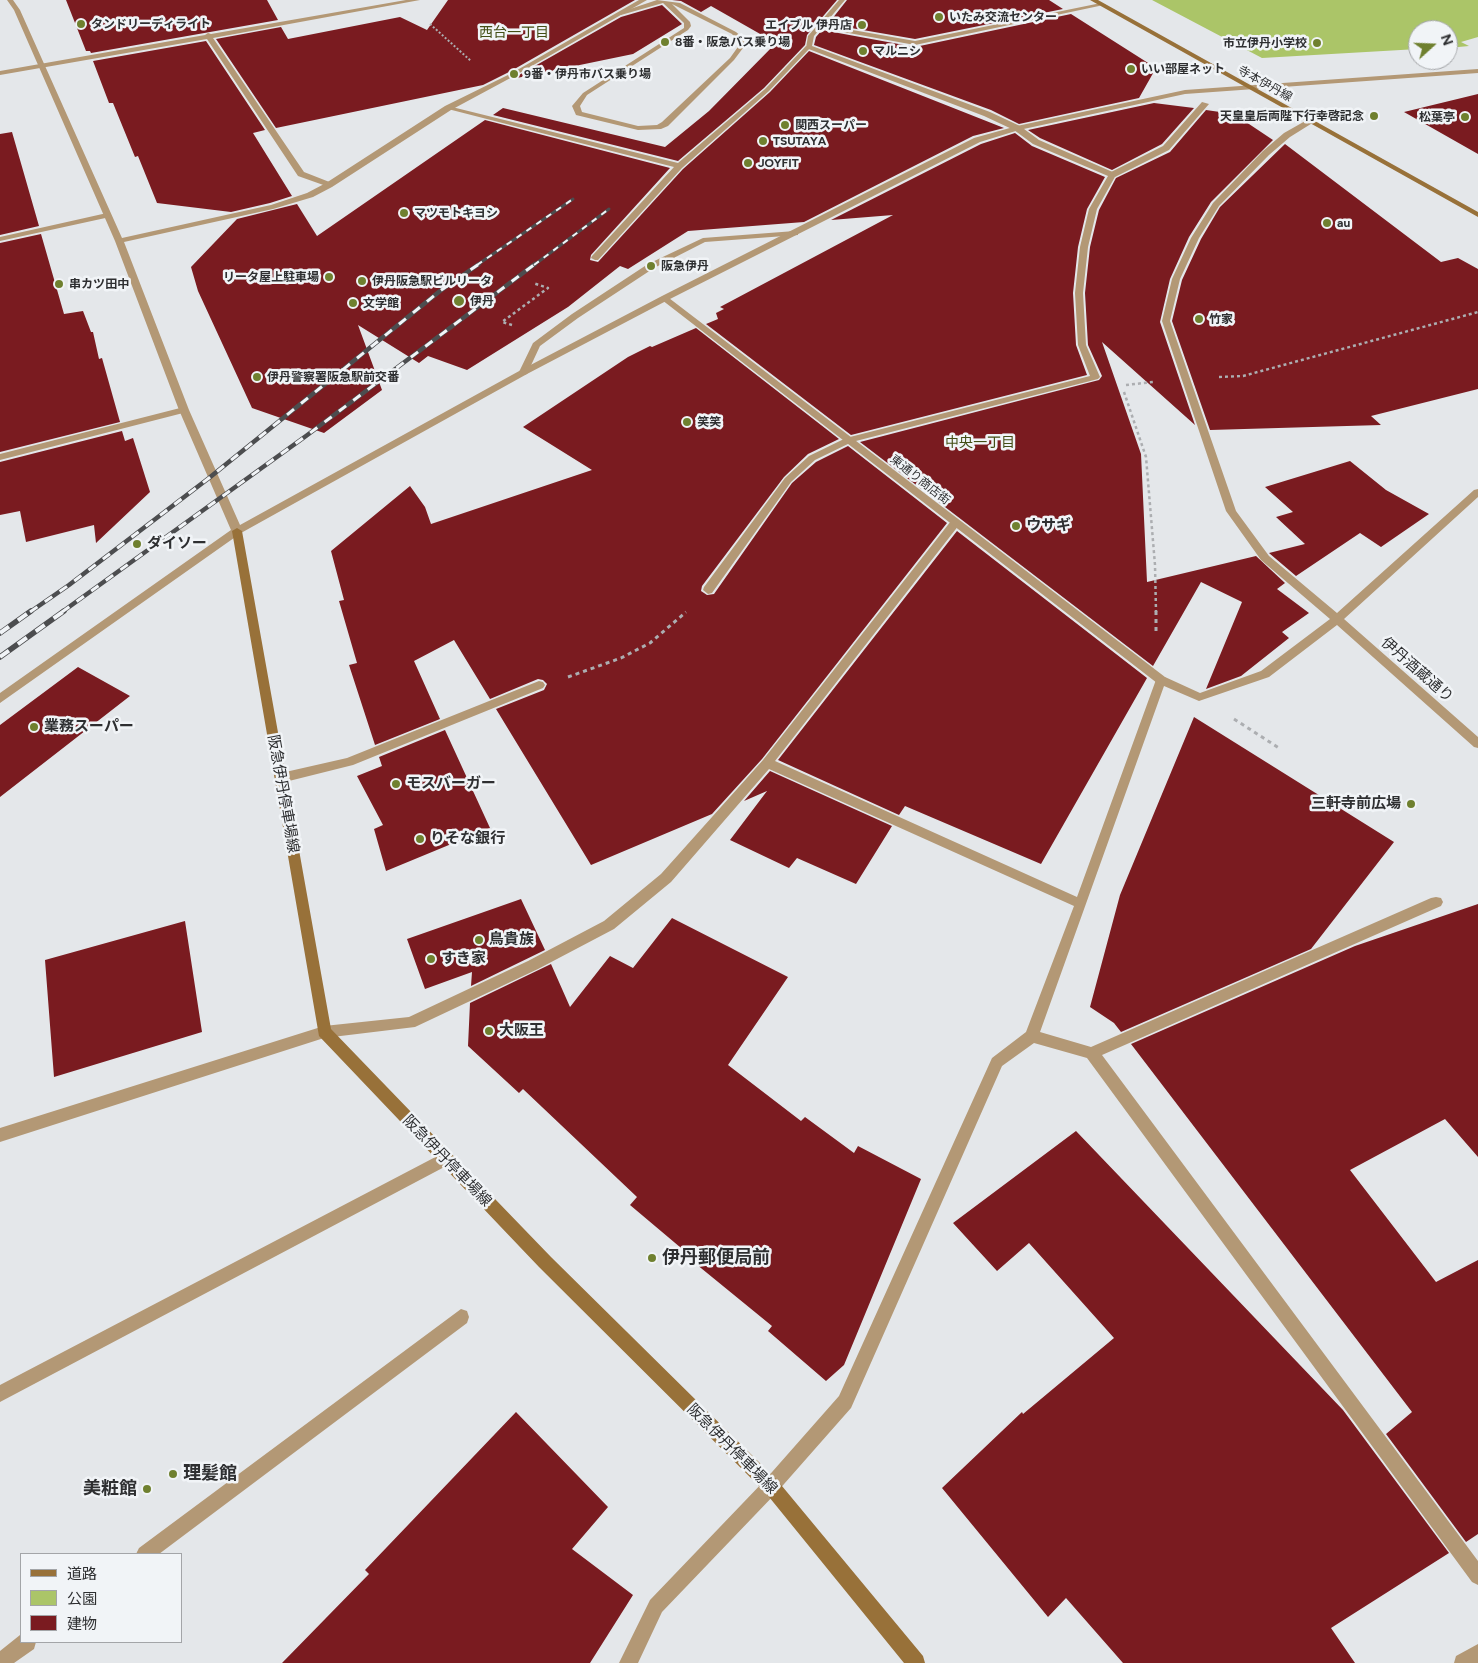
<!DOCTYPE html>
<html>
<head>
<meta charset="utf-8">
<style>
	body { margin:0 }
	#map { position:relative; width:1478px; height:1663px; overflow:hidden; background:#e4e7ea; font-family:Figtree,"Noto Sans JP",sans-serif }
	canvas { display:block }
	.legend { position:absolute; left:20px; top:1553px; width:162px; height:90px; box-sizing:border-box; background:#f1f4f7; border:1px solid #a3a5a8; margin:0; padding:6px 9px; list-style:none; font-size:15px; color:#2e2f31 }
	.legend li { display:flex; align-items:center; gap:10px; height:25px }
	.legend b { width:25px; border:1px solid #a3a5a8 }
	.north { position:absolute; left:1408px; top:20px; width:50px; height:50px; box-sizing:border-box; background:#f1f4f7; border:1px solid #a3a5a8; border-radius:50%; rotate:70deg; font-size:14px; font-weight:700; line-height:20px; text-align:center; color:#2e2f31 }
	.north::after { content:''; display:block; margin:auto; width:18px; height:22px; background:#6f802f; clip-path:polygon(50% 0,100% 100%,50% 72%,0 100%) }
</style>
</head>
<body>
<div id="map">
<canvas width="1478" height="1663"></canvas>
<ul class="legend">
<li><b style="height:6px;background:#987139"></b>道路</li>
<li><b style="height:14px;background:#abc568"></b>公園</li>
<li><b style="height:14px;background:#7a1b20"></b>建物</li>
</ul>
<div class="north">N</div>
</div>
<script>
const c = document.querySelector('canvas').getContext('2d');
c.lineJoin = 'round';
function paint(path, color) {
  c.fillStyle = color;
  c.fill(path, 'evenodd');
}
function poly(rows) {
  const path = new Path2D();
  for (const r of rows) {
    path.moveTo(r[0], r[1]);
    for (let i = 2; i < r.length; i += 2) path.lineTo(r[i], r[i + 1]);
  }
  return path;
}
function stroke(path, color, width, dash) {
  c.strokeStyle = color;
  c.lineWidth = width;
  c.lineCap = dash ? 'butt' : 'round';
  c.setLineDash(dash || []);
  c.stroke(path);
}
function drawText(font, color, halo, rows, align = 'center') {
  c.font = font + ' Figtree,"Noto Sans JP",sans-serif';
  c.lineWidth = 5;
  c.setLineDash([]);
  c.textBaseline = 'middle';
  c.strokeStyle = halo;
  c.fillStyle = color;
  for (const [text, x, y, turn = 0] of rows) {
    c.save();
    c.translate(x, y);
    c.rotate((+turn || 0) * Math.PI / 180);
    c.textAlign = isNaN(turn) ? turn : align;
    if (halo) c.strokeText(text, 0, 0);
    c.fillText(text, 0, 0);
    c.restore();
  }
}
paint(poly([
	[1152,0,1478,0,1478,37,1461,42,1469,46,1448,48,1448,30,1418,30,1418,49,1262,58]
]), '#abc568');
paint(poly([
	[66,0,267,0,278,20,91,53,90,51,86,51],
	[448,0,635,0,511,71,483,85,276,128,216,39,281,27,288,39,400,17,427,30],
	[672,0,837,0,807,35,805,45,764,88,678,161,493,115,503,108,665,147,709,111,776,43,711,6,701,12,681,1],
	[847,0,1049,0,1063,9,915,39,828,24],
	[662,5,682,24,633,54,512,79,621,17],
	[1071,14,1156,68,1139,98,1019,124,991,110,814,45,816,37,822,30,915,47],
	[206,41,265,130,253,133,292,196,270,203,231,212,157,203,138,156,135,157,113,103,109,103,93,61],
	[809,51,1004,128,973,136,804,222,688,231,628,269,620,266,568,307,467,370,428,356,419,363,358,325,382,390,324,433,252,408,198,291,191,267,237,219,297,204,317,236,485,120,670,168,591,255,590,260,598,262,683,169,770,92],
	[1478,94,1478,154,1404,112],
	[1154,103,1194,108,1162,144,1112,170,1040,138,1028,130],
	[1206,110,1234,114,1273,140,1211,202,1189,237,1170,279,1160,322,1195,425,1102,342,1141,454,1147,582,1256,556,1285,583,1277,589,1309,613,1282,632,1289,638,1241,676,1206,689,1242,602,1201,582,1153,666,860,442,1099,380,1102,376,1088,345,1085,293,1090,247,1099,210,1116,178,1170,152],
	[12,132,39,226,0,235,0,134],
	[1015,133,1032,146,1105,177,1087,209,1078,247,1073,293,1076,345,1087,375,851,435,706,324,718,319,716,313,724,309,720,307,893,215,831,220,981,144],
	[1285,144,1441,262,1458,258,1478,269,1478,389,1371,416,1381,425,1210,430,1172,321,1182,280,1201,239,1220,207],
	[41,234,64,314,83,311,91,332,93,332,99,359,102,358,120,422,0,452,0,243],
	[696,328,839,439,808,454,784,477,702,586,701,591,707,595,714,594,792,483,816,462,848,446,947,523,762,759,712,814,591,865,496,709,544,690,547,684,543,680,538,679,490,699,454,640,414,661,440,719,375,745,349,665,357,663,339,601,344,600,331,551,410,486,425,507,431,524,592,470,523,427,628,357,650,346,652,347],
	[122,431,125,441,133,438,150,492,96,543,94,525,26,542,20,511,0,515,0,462],
	[1350,461,1386,490,1429,514,1381,547,1360,533,1296,576,1269,553,1305,544,1276,517,1293,512,1265,487],
	[957,531,1147,678,1041,864,905,806,899,815,778,760],
	[78,667,130,696,0,797,0,725],
	[1194,717,1394,842,1311,949,1121,1032,1114,1023,1090,1007,1120,895],
	[445,730,490,828,386,871,374,829,383,825,357,776,382,766,379,757],
	[770,771,892,826,856,884,797,858,789,868,730,840,767,791,744,801],
	[521,899,545,950,471,986,472,972,425,989,407,939],
	[1478,904,1478,1157,1445,1119,1350,1170,1436,1282,1478,1260,1478,1534,1466,1542,1386,1434,1412,1412,1131,1044,1355,946],
	[672,918,788,977,728,1065,801,1121,805,1117,854,1153,858,1146,921,1179,844,1365,826,1381,768,1331,772,1326,685,1255,687,1253,630,1205,637,1197,523,1089,519,1093,468,1046,470,1003,551,964,570,1007,610,956,633,968],
	[185,921,202,1032,54,1077,45,960],
	[1076,1131,1343,1410,1449,1553,1331,1628,1355,1663,1123,1663,1066,1598,1048,1617,942,1488,1022,1412,1023,1414,1114,1338,1029,1243,997,1271,953,1223],
	[516,1412,608,1507,572,1549,633,1595,590,1663,282,1663,369,1574,365,1570]
]), '#7a1b20');
stroke(poly([
	[430,24,471,61]
]), '#acaeb1', 2, [2, 2]);
stroke(poly([
	[512,325,502,322,548,288,533,283],
	[1219,377,1243,376,1478,312],
	[1126,385,1153,382],
	[1124,392,1146,457,1155,565,1156,612]
]), '#acaeb1', 2.5, [3, 3]);
stroke(poly([
	[1156,611,1156,634],
	[568,677,621,658,650,643,686,612],
	[1234,719,1279,748]
]), '#acaeb1', 3, [4, 4]);
paint(poly([
	[657,0,680,3,736,32,742,37,746,44,734,60,668,126,661,129,638,130,576,115,572,106,583,93,684,28,684,23,663,3,621,15,618,13,657,0],
	[672,4,732,34,740,44,730,58,662,122,657,125,638,126,582,112,580,106,587,95,688,30,691,26,690,22,672,4],
	[1202,102,1209,104,1169,150,1115,177,1109,177,1109,173,1163,146,1202,102],
	[445,1152,450,1154,452,1159,450,1164,0,1402,0,1385,445,1152]
]), '#b39875');
paint(poly([
	[806,46,811,47,769,91,682,168,598,260,595,260,591,258,592,256,674,167,444,108,448,106,678,163,765,89,806,46],
	[665,295,1165,677,1167,680,1165,683,1157,683,662,300,661,298,665,295],
	[461,1309,467,1311,469,1317,467,1323,159,1554,136,1554,139,1548,461,1309],
	[20,1635,21,1642,36,1642,34,1649,14,1663,0,1663,0,1651,20,1635]
]), '#b39875');
paint(poly([
	[406,0,420,0,213,38,304,172,332,183,333,185,329,187,298,176,207,39,0,75,0,71,205,35,208,33,211,34,406,0],
	[839,0,845,0,824,25,915,41,1101,3,1101,5,1099,6,915,45,821,28,814,36,812,46,990,112,1020,126,1039,140,1115,173,1116,175,1097,209,1088,247,1083,293,1086,345,1100,377,1098,379,852,442,815,460,791,482,712,593,708,594,703,590,704,587,785,478,809,456,846,438,1090,376,1078,345,1075,293,1080,247,1089,209,1108,176,1033,144,1014,130,984,116,806,48,808,36,839,0],
	[1307,120,1314,122,1290,137,1269,155,1219,206,1199,238,1180,279,1170,321,1236,511,1269,556,1337,613,1474,490,1478,489,1478,497,1344,619,1478,737,1478,748,1474,747,1337,625,1269,677,1199,701,1164,686,1040,1032,1091,1047,1431,898,1436,897,1441,898,1443,902,1441,906,1102,1055,1478,1561,1478,1585,1472,1582,1087,1058,1034,1043,1002,1066,851,1408,777,1492,662,1612,638,1663,619,1663,650,1600,765,1480,839,1396,992,1058,1026,1032,1074,906,769,769,671,882,614,929,538,969,415,1027,324,1038,0,1142,0,1128,324,1026,409,1017,528,961,604,921,661,874,763,760,951,521,955,520,959,521,959,525,775,761,1077,897,1157,677,1165,677,1200,693,1261,671,1330,619,1261,560,1226,511,1162,321,1172,279,1191,238,1213,203,1263,151,1284,133,1307,120],
	[107,213,111,215,110,217,0,241,0,237,107,213],
	[795,231,798,231,798,235,705,242,654,268,578,318,540,346,527,374,524,375,519,372,533,343,572,314,648,264,703,238,795,231],
	[184,407,187,408,187,412,0,460,0,454,184,407],
	[539,681,543,682,545,685,543,688,353,765,281,783,277,781,275,778,277,775,281,773,347,758,539,681],
	[1478,1644,1478,1663,1454,1663,1456,1656,1478,1644]
]), '#b39875');
paint(poly([
	[7,0,13,0,20,10,122,238,271,205,307,193,326,183,445,106,512,73,639,0,647,0,516,75,451,110,332,187,313,197,273,209,124,242,189,410,240,525,521,370,662,296,974,138,1017,126,1185,90,1478,69,1478,73,1185,94,1019,130,980,142,668,300,527,374,241,533,0,703,0,693,231,530,179,410,115,241,14,10,7,0]
]), '#b39875');
paint(poly([
	[1090,0,1098,0,1478,212,1478,217,1090,0],
	[237,528,242,531,331,1029,551,1257,777,1480,923,1656,925,1663,904,1663,765,1492,539,1267,319,1036,232,531,237,528]
]), '#987139');
const railFar2 = poly([
	[477,265,573,199],
	[534,265,609,209]
]);
const railFar1 = poly([
	[30,612,69,585,209,478,440,291,479,264],
	[62,612,306,436,535,264]
]);
const rail = poly([
	[0,633,31,611],
	[0,657,64,611]
]);
stroke(railFar2, '#4c4d4f', 3);
stroke(railFar1, '#4c4d4f', 4.5);
stroke(rail, '#4c4d4f', 5.5);
stroke(railFar2, '#f1f4f7', 2, [6]);
stroke(railFar1, '#f1f4f7', 3, [9]);
stroke(rail, '#f1f4f7', 4, [11]);
for (const [x, y, r, color] of [
	[939,17,5,"#6f802f"],
	[81,24,5,"#6f802f"],
	[862,25,5,"#6f802f"],
	[665,42,5,"#6f802f"],
	[1317,43,5,"#6f802f"],
	[863,51,5,"#6f802f"],
	[1131,69,5,"#6f802f"],
	[514,74,5,"#6f802f"],
	[1374,116,5,"#6f802f"],
	[1465,117,5,"#6f802f"],
	[785,125,5,"#6f802f"],
	[763,141,5,"#6f802f"],
	[748,163,5,"#6f802f"],
	[404,213,5,"#6f802f"],
	[1327,223,5,"#6f802f"],
	[651,266,5,"#6f802f"],
	[329,277,5,"#6f802f"],
	[362,281,5,"#6f802f"],
	[59,284,5,"#6f802f"],
	[459,301,6,"#6f802f"],
	[353,303,5,"#6f802f"],
	[1199,319,5,"#6f802f"],
	[257,377,5,"#6f802f"],
	[687,422,5,"#6f802f"],
	[1016,526,5,"#6f802f"],
	[137,544,5,"#6f802f"],
	[34,727,5,"#6f802f"],
	[396,784,5,"#6f802f"],
	[1411,804,5,"#6f802f"],
	[420,839,5,"#6f802f"],
	[479,940,5,"#6f802f"],
	[431,959,5,"#6f802f"],
	[489,1031,5,"#6f802f"],
	[652,1258,5,"#6f802f"],
	[173,1474,5,"#6f802f"],
	[147,1489,5,"#6f802f"]
]) {
  const dot = new Path2D();
  dot.arc(x, y, r, 0, 2 * Math.PI);
  c.fillStyle = color;
  c.fill(dot);
  stroke(dot, '#f1f4f7', 2);
}
drawText('bold 12px', '#2e2f31', '#f1f4f7', [
	["いたみ交流センター",949,17],
	["タンドリーディライト",91,24],
	["エイブル 伊丹店",852,25,"right"],
	["8番・阪急バス乗り場",675,42],
	["市立伊丹小学校",1307,43,"right"],
	["マルニシ",873,51],
	["いい部屋ネット",1141,69],
	["9番・伊丹市バス乗り場",524,74],
	["天皇皇后両陛下行幸啓記念",1364,116,"right"],
	["松葉亭",1455,117,"right"],
	["関西スーパー",795,125],
	["TSUTAYA",773,141],
	["JOYFIT",758,163],
	["マツモトキヨシ",414,213],
	["au",1337,223],
	["阪急伊丹",661,266],
	["リータ屋上駐車場",319,277,"right"],
	["伊丹阪急駅ビルリータ",372,281],
	["串カツ田中",69,284],
	["伊丹",470,301],
	["文学館",363,303],
	["竹家",1209,319],
	["伊丹警察署阪急駅前交番",267,377],
	["笑笑",697,422]
], 'left');
drawText('12px', '#2e2f31', '#f1f4f7', [
	["寺本伊丹線",1265,84,29],
	["東通り商店街",920,480,38]
]);
drawText('14px', '#434e16', '#f1f4f7', [
	["西台一丁目",514,33],
	["中央一丁目",980,443]
]);
drawText('bold 15px', '#2e2f31', '#f1f4f7', [
	["ウサギ",1026,526],
	["ダイソー",147,544],
	["業務スーパー",44,727],
	["モスバーガー",406,784],
	["三軒寺前広場",1401,804,"right"],
	["りそな銀行",430,839],
	["鳥貴族",489,940],
	["すき家",441,959],
	["大阪王",499,1031]
], 'left');
drawText('15px', '#2e2f31', '#f1f4f7', [
	["伊丹酒蔵通り",1417,670,41],
	["阪急伊丹停車場線",283,794,80],
	["阪急伊丹停車場線",447,1161,46],
	["阪急伊丹停車場線",732,1449,45]
]);
drawText('bold 18px', '#2e2f31', '#f1f4f7', [
	["伊丹郵便局前",662,1258],
	["理髪館",183,1474],
	["美粧館",137,1489,"right"]
], 'left');
</script>
</body>
</html>
